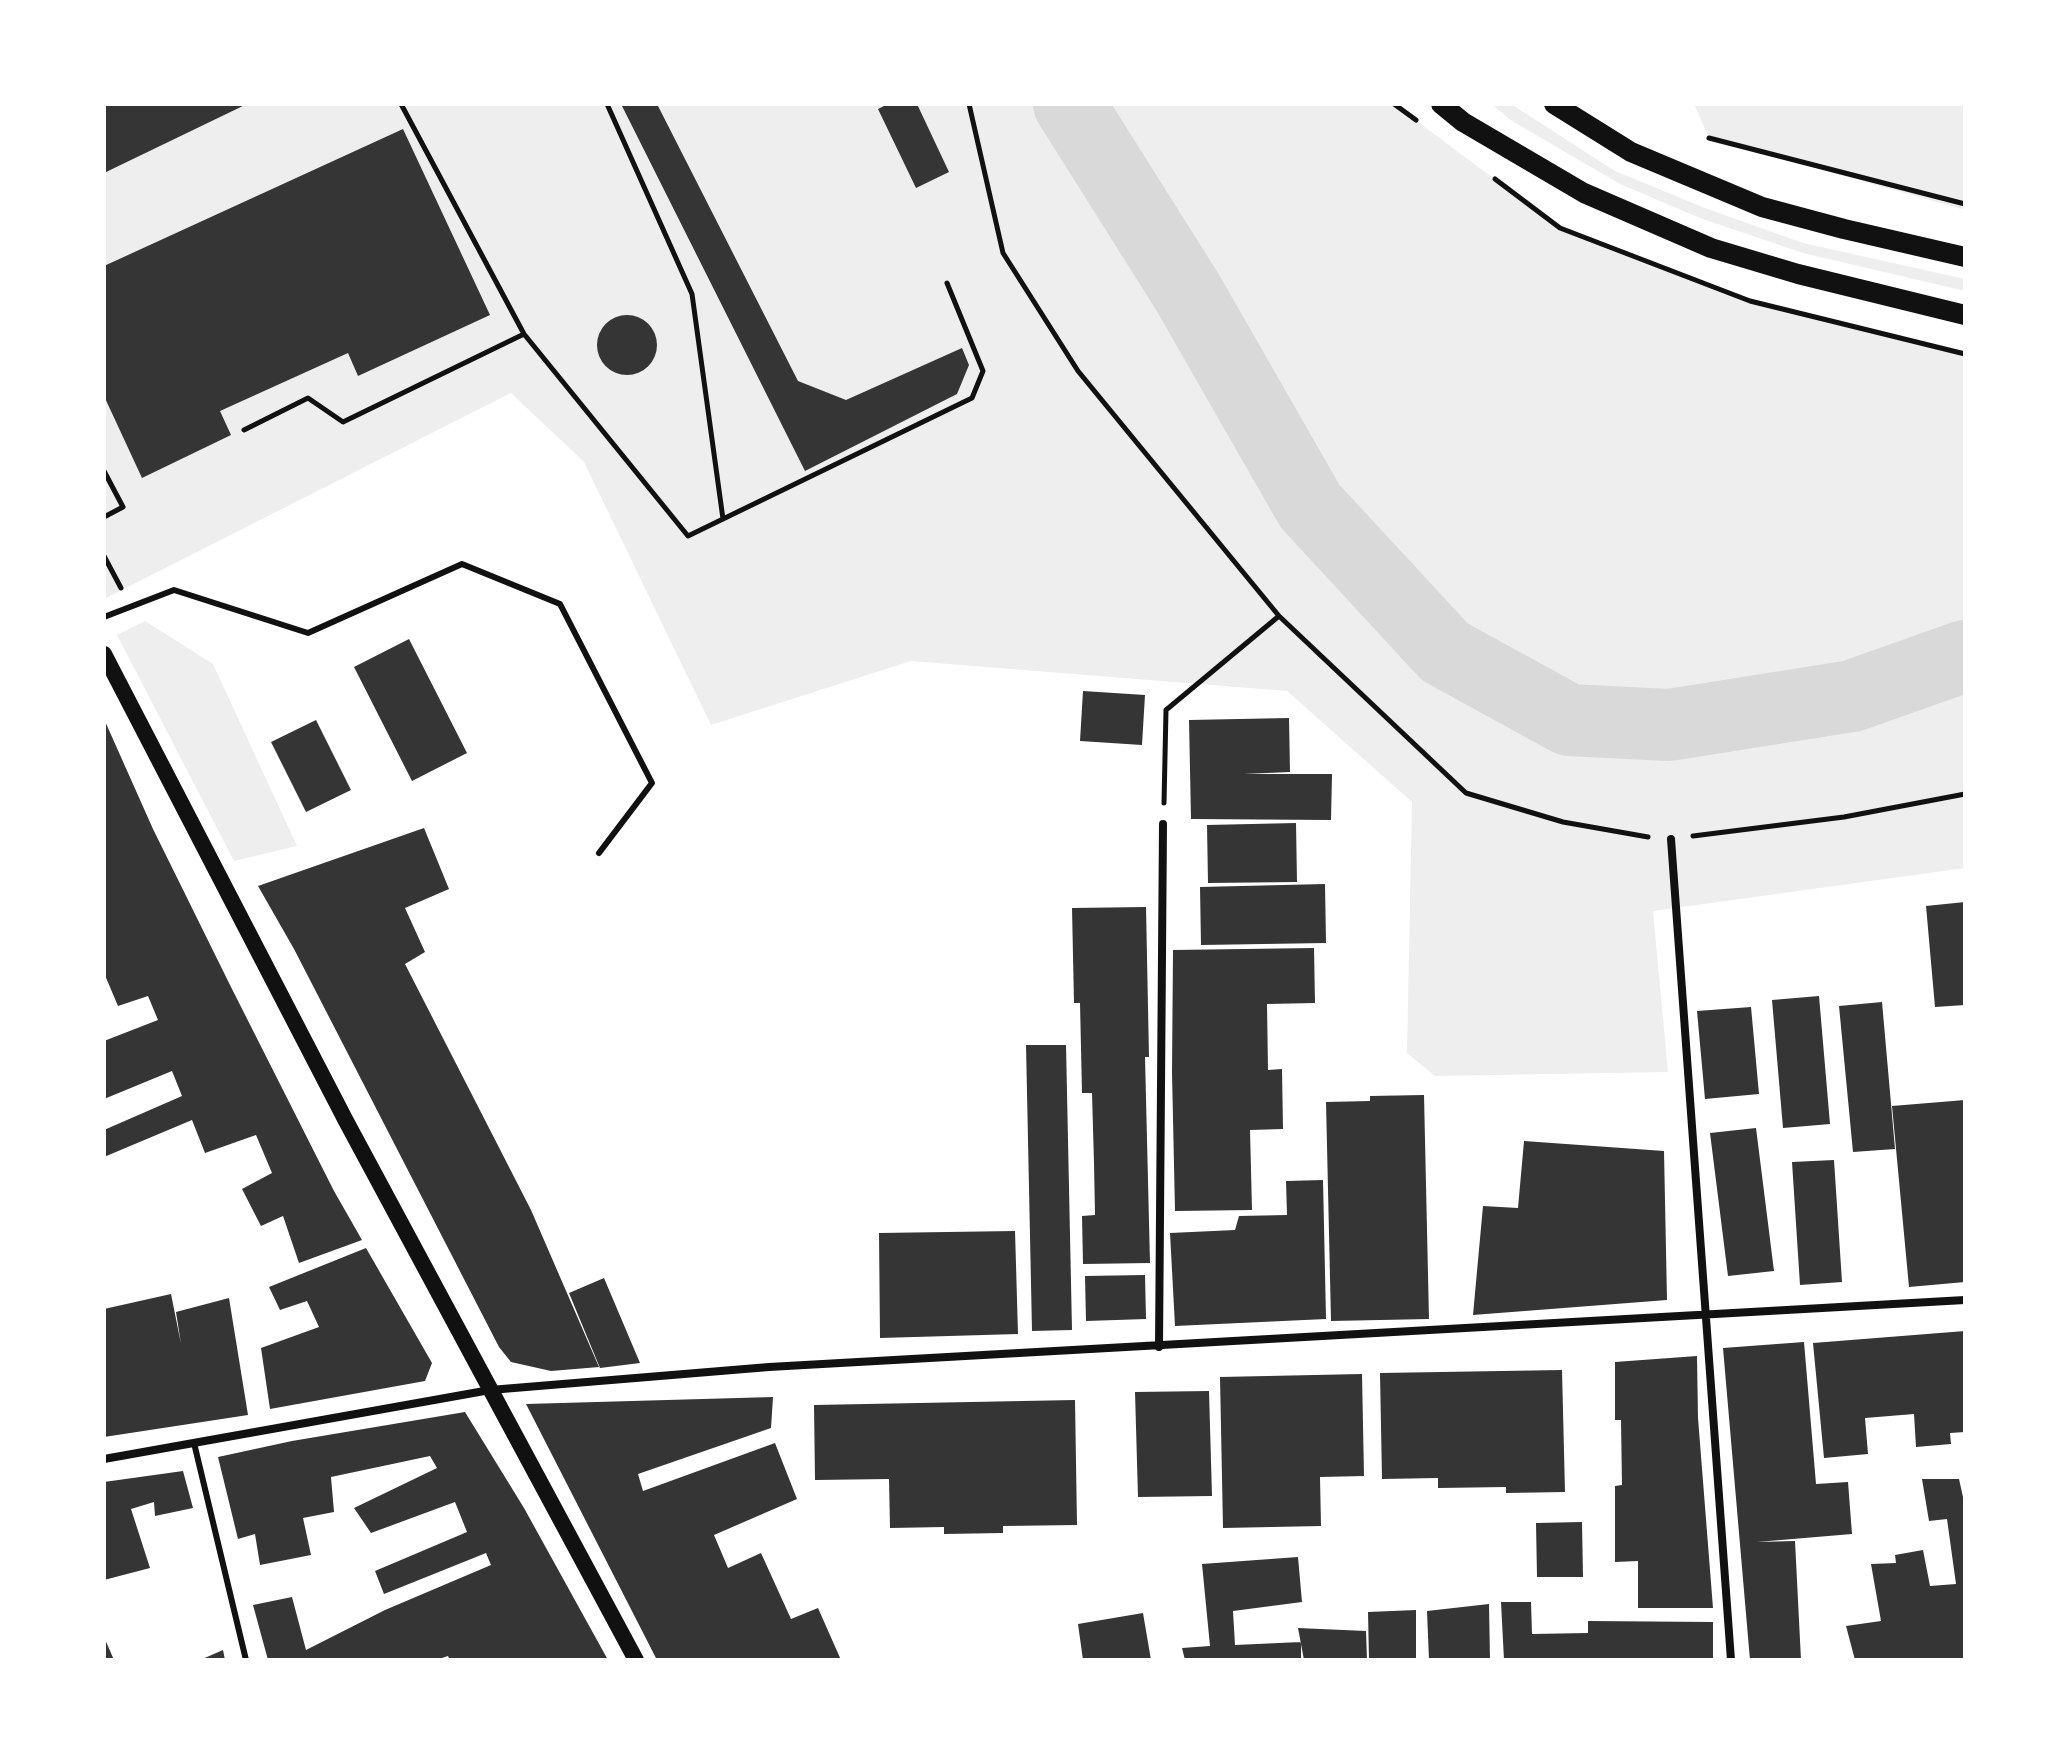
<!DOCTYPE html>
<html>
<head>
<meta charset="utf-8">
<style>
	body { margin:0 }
	#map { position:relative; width:2069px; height:1764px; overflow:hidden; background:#fff; font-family:Roboto,sans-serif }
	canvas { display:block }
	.frame { position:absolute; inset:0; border:106px solid #fff; pointer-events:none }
</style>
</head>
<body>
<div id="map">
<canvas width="2069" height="1764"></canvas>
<div class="frame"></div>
</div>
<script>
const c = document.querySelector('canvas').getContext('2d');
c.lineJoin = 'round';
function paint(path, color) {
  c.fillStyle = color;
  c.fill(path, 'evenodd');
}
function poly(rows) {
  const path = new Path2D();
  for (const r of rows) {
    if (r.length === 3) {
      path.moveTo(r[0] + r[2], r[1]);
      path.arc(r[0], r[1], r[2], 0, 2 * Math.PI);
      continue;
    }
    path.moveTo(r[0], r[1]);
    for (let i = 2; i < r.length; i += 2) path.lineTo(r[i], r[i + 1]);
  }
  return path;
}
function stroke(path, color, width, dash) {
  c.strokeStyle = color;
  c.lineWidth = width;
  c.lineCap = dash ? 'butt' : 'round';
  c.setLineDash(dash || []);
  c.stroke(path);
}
paint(poly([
	[104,104,1394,104,1560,228,1750,301,1965,352,1965,868,1653,911,1668,1072,1435,1076,1407,1053,1412,802,1287,691,911,661,711,725,584,462,511,393,104,599],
	[1491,104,1511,104,1615,171,1705,208,1803,243,1965,279,1965,291,1803,253,1700,218,1620,184,1512,121],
	[1694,104,1965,104,1965,210,1709,138],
	[145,621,213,664,297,846,234,861,117,635]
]), '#eee');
stroke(poly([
	[1069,104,1188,293,1310,506,1445,652,1569,720,1669,725,1852,696,1965,656]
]), '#d9d9d9', 72);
paint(poly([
	[104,104,247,104,104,173],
	[621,104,657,104,798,381,846,400,962,348,969,365,957,394,805,471],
	[888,104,917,104,949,172,916,188,878,109],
	[403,129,490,315,358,376,348,353,220,411,231,435,142,478,104,396,104,266],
	[627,345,30],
	[409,639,467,753,412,781,354,667],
	[1083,691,1145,695,1142,745,1080,741],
	[1289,718,1290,772,1244,774,1332,774,1331,820,1191,819,1189,720],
	[104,719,153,829,231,987,334,1191,362,1240,299,1263,283,1216,261,1226,242,1189,272,1173,256,1135,205,1153,192,1120,104,1157,104,1130,182,1096,172,1071,104,1099,104,1041,158,1020,148,996,118,1006,104,973],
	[316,720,351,790,306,812,271,742],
	[1296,823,1297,882,1208,883,1207,825],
	[424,828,449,889,405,908,425,952,405,964,531,1210,599,1367,551,1371,511,1362,499,1347,294,949,258,886],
	[1325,884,1326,943,1201,945,1200,887],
	[1965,902,1965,1005,1935,1007,1926,906],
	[1146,907,1149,1057,1145,1057,1150,1263,1083,1264,1082,1216,1095,1215,1094,1163,1092,1093,1082,1093,1080,1003,1074,1003,1072,908],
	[1314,948,1315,1003,1267,1004,1268,1070,1282,1069,1283,1129,1250,1130,1252,1210,1175,1211,1172,1072,1173,950],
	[1819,996,1830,1124,1783,1128,1772,1000],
	[1882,1002,1895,1149,1853,1152,1839,1006],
	[1751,1007,1759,1094,1705,1099,1697,1011],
	[1026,1045,1066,1045,1072,1330,1032,1331],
	[1424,1095,1429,1319,1331,1321,1326,1102,1370,1101,1370,1096],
	[1965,1100,1965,1282,1909,1287,1892,1106],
	[1756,1128,1774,1271,1728,1276,1710,1133],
	[1524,1141,1664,1151,1667,1300,1473,1315,1483,1206,1518,1208],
	[1834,1160,1842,1282,1800,1285,1792,1162],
	[1323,1180,1326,1319,1175,1326,1170,1233,1235,1230,1239,1216,1287,1215,1286,1181],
	[1015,1231,1018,1334,880,1338,879,1233],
	[366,1248,432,1363,425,1381,270,1409,261,1348,319,1327,307,1301,280,1310,269,1287],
	[1145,1275,1146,1319,1086,1321,1085,1276],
	[604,1278,640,1363,600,1368,569,1293],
	[171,1294,181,1344,176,1312,229,1298,248,1415,104,1437,104,1309],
	[1965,1331,1965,1432,1950,1433,1951,1444,1916,1447,1914,1414,1865,1418,1868,1454,1824,1458,1813,1343],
	[1804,1342,1816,1484,1848,1482,1852,1534,1757,1542,1795,1541,1801,1660,1750,1660,1723,1348],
	[1697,1356,1698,1418,1713,1608,1638,1608,1638,1561,1615,1562,1615,1486,1622,1485,1621,1420,1615,1420,1615,1362],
	[1562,1370,1565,1492,1506,1493,1506,1487,1438,1488,1438,1478,1382,1479,1380,1373],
	[1362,1374,1364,1476,1320,1477,1321,1526,1223,1528,1220,1377],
	[1209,1391,1212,1496,1138,1497,1135,1392],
	[773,1397,771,1428,638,1474,643,1491,775,1443,797,1499,714,1535,728,1568,761,1553,791,1619,818,1608,841,1660,657,1660,526,1404],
	[1075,1400,1077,1525,1003,1526,1003,1533,944,1534,944,1527,890,1528,889,1479,815,1480,814,1405],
	[465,1412,524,1508,608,1660,450,1660,448,1656,436,1660,268,1660,253,1605,292,1597,306,1650,385,1610,491,1565,486,1553,384,1594,375,1571,467,1532,455,1502,371,1533,354,1508,437,1468,430,1456,331,1477,334,1512,303,1518,311,1555,260,1565,255,1534,238,1539,218,1457,292,1441],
	[183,1471,193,1508,155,1516,154,1502,131,1509,150,1568,104,1580,104,1482],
	[1922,1479,1959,1479,1965,1506,1965,1660,1855,1660,1846,1626,1881,1621,1871,1564,1896,1563,1895,1555,1923,1550,1930,1586,1956,1584,1947,1519,1929,1521],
	[1582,1522,1583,1577,1537,1577,1536,1523],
	[1298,1557,1302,1602,1233,1611,1235,1645,1301,1642,1301,1660,1185,1660,1182,1648,1210,1646,1202,1564],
	[1501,1602,1531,1602,1532,1634,1588,1633,1588,1621,1713,1622,1713,1660,1504,1660],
	[1489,1604,1490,1660,1429,1660,1427,1611],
	[1416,1610,1416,1660,1369,1660,1368,1612],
	[1143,1613,1151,1660,1083,1660,1078,1624],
	[1298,1628,1366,1631,1367,1660,1304,1660],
	[104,1637,114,1660,104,1660],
	[223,1650,225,1660,200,1660]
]), '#353535');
stroke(poly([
	[401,104,524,334,688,536,972,398,983,371,947,283],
	[607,104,692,294,723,519],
	[969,104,1003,253,1078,371,1279,616,1466,793,1563,822,1648,837],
	[1394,104,1416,120],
	[1709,138,1965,204],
	[1495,179,1560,228,1750,301,1965,354],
	[244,430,308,398,343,422,524,334],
	[104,471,123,507,104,517],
	[104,556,121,588],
	[1164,803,1166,710,1279,616],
	[1693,836,1844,817,1965,794]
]), '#111', 5);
stroke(poly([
	[104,617,174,590,308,633,462,564,560,604,652,783,599,853],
	[194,1443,246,1660]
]), '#111', 6);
stroke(poly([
	[1671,839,1731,1660],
	[1159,1347,1163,824],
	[104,1459,490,1390,769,1367,1965,1300]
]), '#111', 8);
stroke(poly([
	[104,654,346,1121,636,1660]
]), '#111', 16);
stroke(poly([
	[1441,104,1463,122,1584,193,1711,248,1798,274,1965,315],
	[1554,104,1631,152,1762,207,1844,229,1965,257]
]), '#111', 20);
</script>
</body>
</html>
